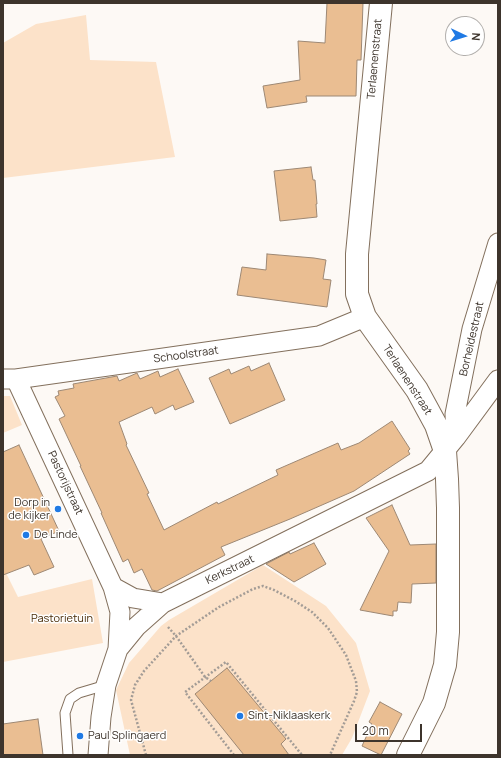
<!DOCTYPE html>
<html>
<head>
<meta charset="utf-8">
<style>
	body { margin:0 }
	#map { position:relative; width:501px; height:758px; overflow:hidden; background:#fdf9f5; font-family:Manrope,sans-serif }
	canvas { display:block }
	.frame { position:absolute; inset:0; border:4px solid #3d342c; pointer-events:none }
	.north { position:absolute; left:445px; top:16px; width:40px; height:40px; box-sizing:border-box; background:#fff; border:1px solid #b1aeab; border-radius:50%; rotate:94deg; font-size:11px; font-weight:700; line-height:16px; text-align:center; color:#3d342c }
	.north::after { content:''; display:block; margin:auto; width:14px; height:18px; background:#207ae4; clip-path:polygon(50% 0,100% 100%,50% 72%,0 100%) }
	.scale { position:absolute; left:355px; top:724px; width:67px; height:18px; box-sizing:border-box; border:2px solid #3d342c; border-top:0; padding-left:5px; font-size:12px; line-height:14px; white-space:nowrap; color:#3d342c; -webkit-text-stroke:3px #fff; paint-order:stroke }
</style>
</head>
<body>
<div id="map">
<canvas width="501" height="758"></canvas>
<div class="frame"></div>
<div class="north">N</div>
<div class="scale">20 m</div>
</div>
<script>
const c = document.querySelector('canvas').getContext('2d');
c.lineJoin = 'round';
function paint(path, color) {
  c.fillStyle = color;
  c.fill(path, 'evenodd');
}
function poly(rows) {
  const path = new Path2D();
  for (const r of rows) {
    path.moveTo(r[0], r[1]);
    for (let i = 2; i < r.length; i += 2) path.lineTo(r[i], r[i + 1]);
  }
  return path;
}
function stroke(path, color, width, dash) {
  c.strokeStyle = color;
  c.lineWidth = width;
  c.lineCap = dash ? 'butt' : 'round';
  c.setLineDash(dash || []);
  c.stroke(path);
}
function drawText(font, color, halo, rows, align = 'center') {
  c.font = font + ' Manrope,sans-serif';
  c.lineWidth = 3;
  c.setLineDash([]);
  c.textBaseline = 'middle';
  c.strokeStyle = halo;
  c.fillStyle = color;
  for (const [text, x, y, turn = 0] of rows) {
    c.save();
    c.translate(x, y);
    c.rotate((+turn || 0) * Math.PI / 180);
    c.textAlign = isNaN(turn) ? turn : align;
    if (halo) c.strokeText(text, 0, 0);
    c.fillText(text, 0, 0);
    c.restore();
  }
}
paint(poly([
	[86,15,90,60,156,62,175,157,3,178,3,43,36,24],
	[3,396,10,396,22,425,3,433],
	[263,565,326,606,356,643,370,691,352,738,342,755,130,755,116,690,129,663,161,626,169,620],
	[3,567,18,597,92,579,103,643,3,662]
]), '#fce2c9');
const building = poly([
	[327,3,363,3,361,60,357,60,356,96,306,96,307,102,267,108,263,86,300,80,298,41,325,43,327,3],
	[311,167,313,180,315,180,317,204,316,204,317,217,280,221,274,171,311,167],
	[267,254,314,258,326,260,323,279,331,280,327,307,237,295,242,267,266,270,267,254],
	[269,363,285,400,230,424,209,378,229,369,231,374,249,366,251,371,269,363],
	[178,369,194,402,175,410,173,405,155,414,152,407,119,422,127,444,126,445,149,493,147,494,164,530,217,502,218,504,278,475,276,470,338,443,341,450,359,443,392,421,410,449,408,451,410,454,354,491,290,519,221,547,225,555,157,591,152,590,142,569,134,573,128,559,123,562,101,513,102,513,80,466,81,466,59,419,65,416,55,397,59,395,58,391,74,388,73,384,117,376,119,381,137,373,140,379,158,371,160,377,178,369],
	[19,445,59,531,41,539,54,567,34,575,29,565,3,575,3,452,19,445],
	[392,505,410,545,436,544,436,583,412,584,411,603,398,602,397,611,393,611,393,616,360,610,389,551,366,518,392,505],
	[314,543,326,564,294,582,266,564,289,552,290,554,314,543],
	[227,668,286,739,281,744,289,755,244,755,195,694,227,668],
	[380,702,402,714,381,755,362,746,372,724,369,722,380,702],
	[38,719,43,755,3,755,3,724,38,719]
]);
paint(building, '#eabe92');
stroke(building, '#9d8874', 1);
const service = poly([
	[68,755,65,713,70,699,79,693,106,685]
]);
const minor = poly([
	[3,379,16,379,319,336,365,317],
	[16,379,113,587,120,612,118,649],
	[456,437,455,414,472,329,498,243],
	[113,587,133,598,163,603],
	[98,755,101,717,106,685,118,649,136,627,163,603,428,471,456,437,498,380]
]);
const tertiary = poly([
	[381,3,357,254,357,294,365,317,417,390,436,425,445,451,447,479,448,508,448,632,445,665,434,703,408,755]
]);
stroke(service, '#83705d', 11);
stroke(minor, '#83705d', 21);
stroke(tertiary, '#83705d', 24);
stroke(poly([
	[168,627,176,636,205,677,211,681],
	[146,755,131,700,135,685,144,671,176,636,219,607,253,589,263,586,274,590,295,601,312,612,328,628,346,655,356,681,357,692,354,701,330,755],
	[234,755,185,692,226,662,302,755]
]), '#a39c96', 2.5, [2, 2]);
stroke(service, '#fff', 9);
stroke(minor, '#fff', 19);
stroke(tertiary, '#fff', 22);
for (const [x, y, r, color] of [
	[58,509,4,"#207ae4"],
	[26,535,4,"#207ae4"],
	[240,716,4,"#207ae4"],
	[80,736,4,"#207ae4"]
]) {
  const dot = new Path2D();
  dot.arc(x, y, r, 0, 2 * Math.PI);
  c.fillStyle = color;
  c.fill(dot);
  stroke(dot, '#fff', 1.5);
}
drawText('11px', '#3d342c', '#fff', [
	["Terlaenenstraat",375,59,-85],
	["Borheidestraat",472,339,-77],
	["Schoolstraat",186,355,-8],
	["Terlaenenstraat",407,380,57],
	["Pastorijstraat",65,483,65],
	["Kerkstraat",230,570,-26]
]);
drawText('11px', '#3d342c', '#fff', [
	["Dorp in",50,503,"right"],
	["de kijker",50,516,"right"],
	["De Linde",34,535],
	["Sint-Niklaaskerk",248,716],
	["Paul Splingaerd",88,736]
], 'left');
drawText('11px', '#492c07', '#fff', [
	["Pastorietuin",62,619]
]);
</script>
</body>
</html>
